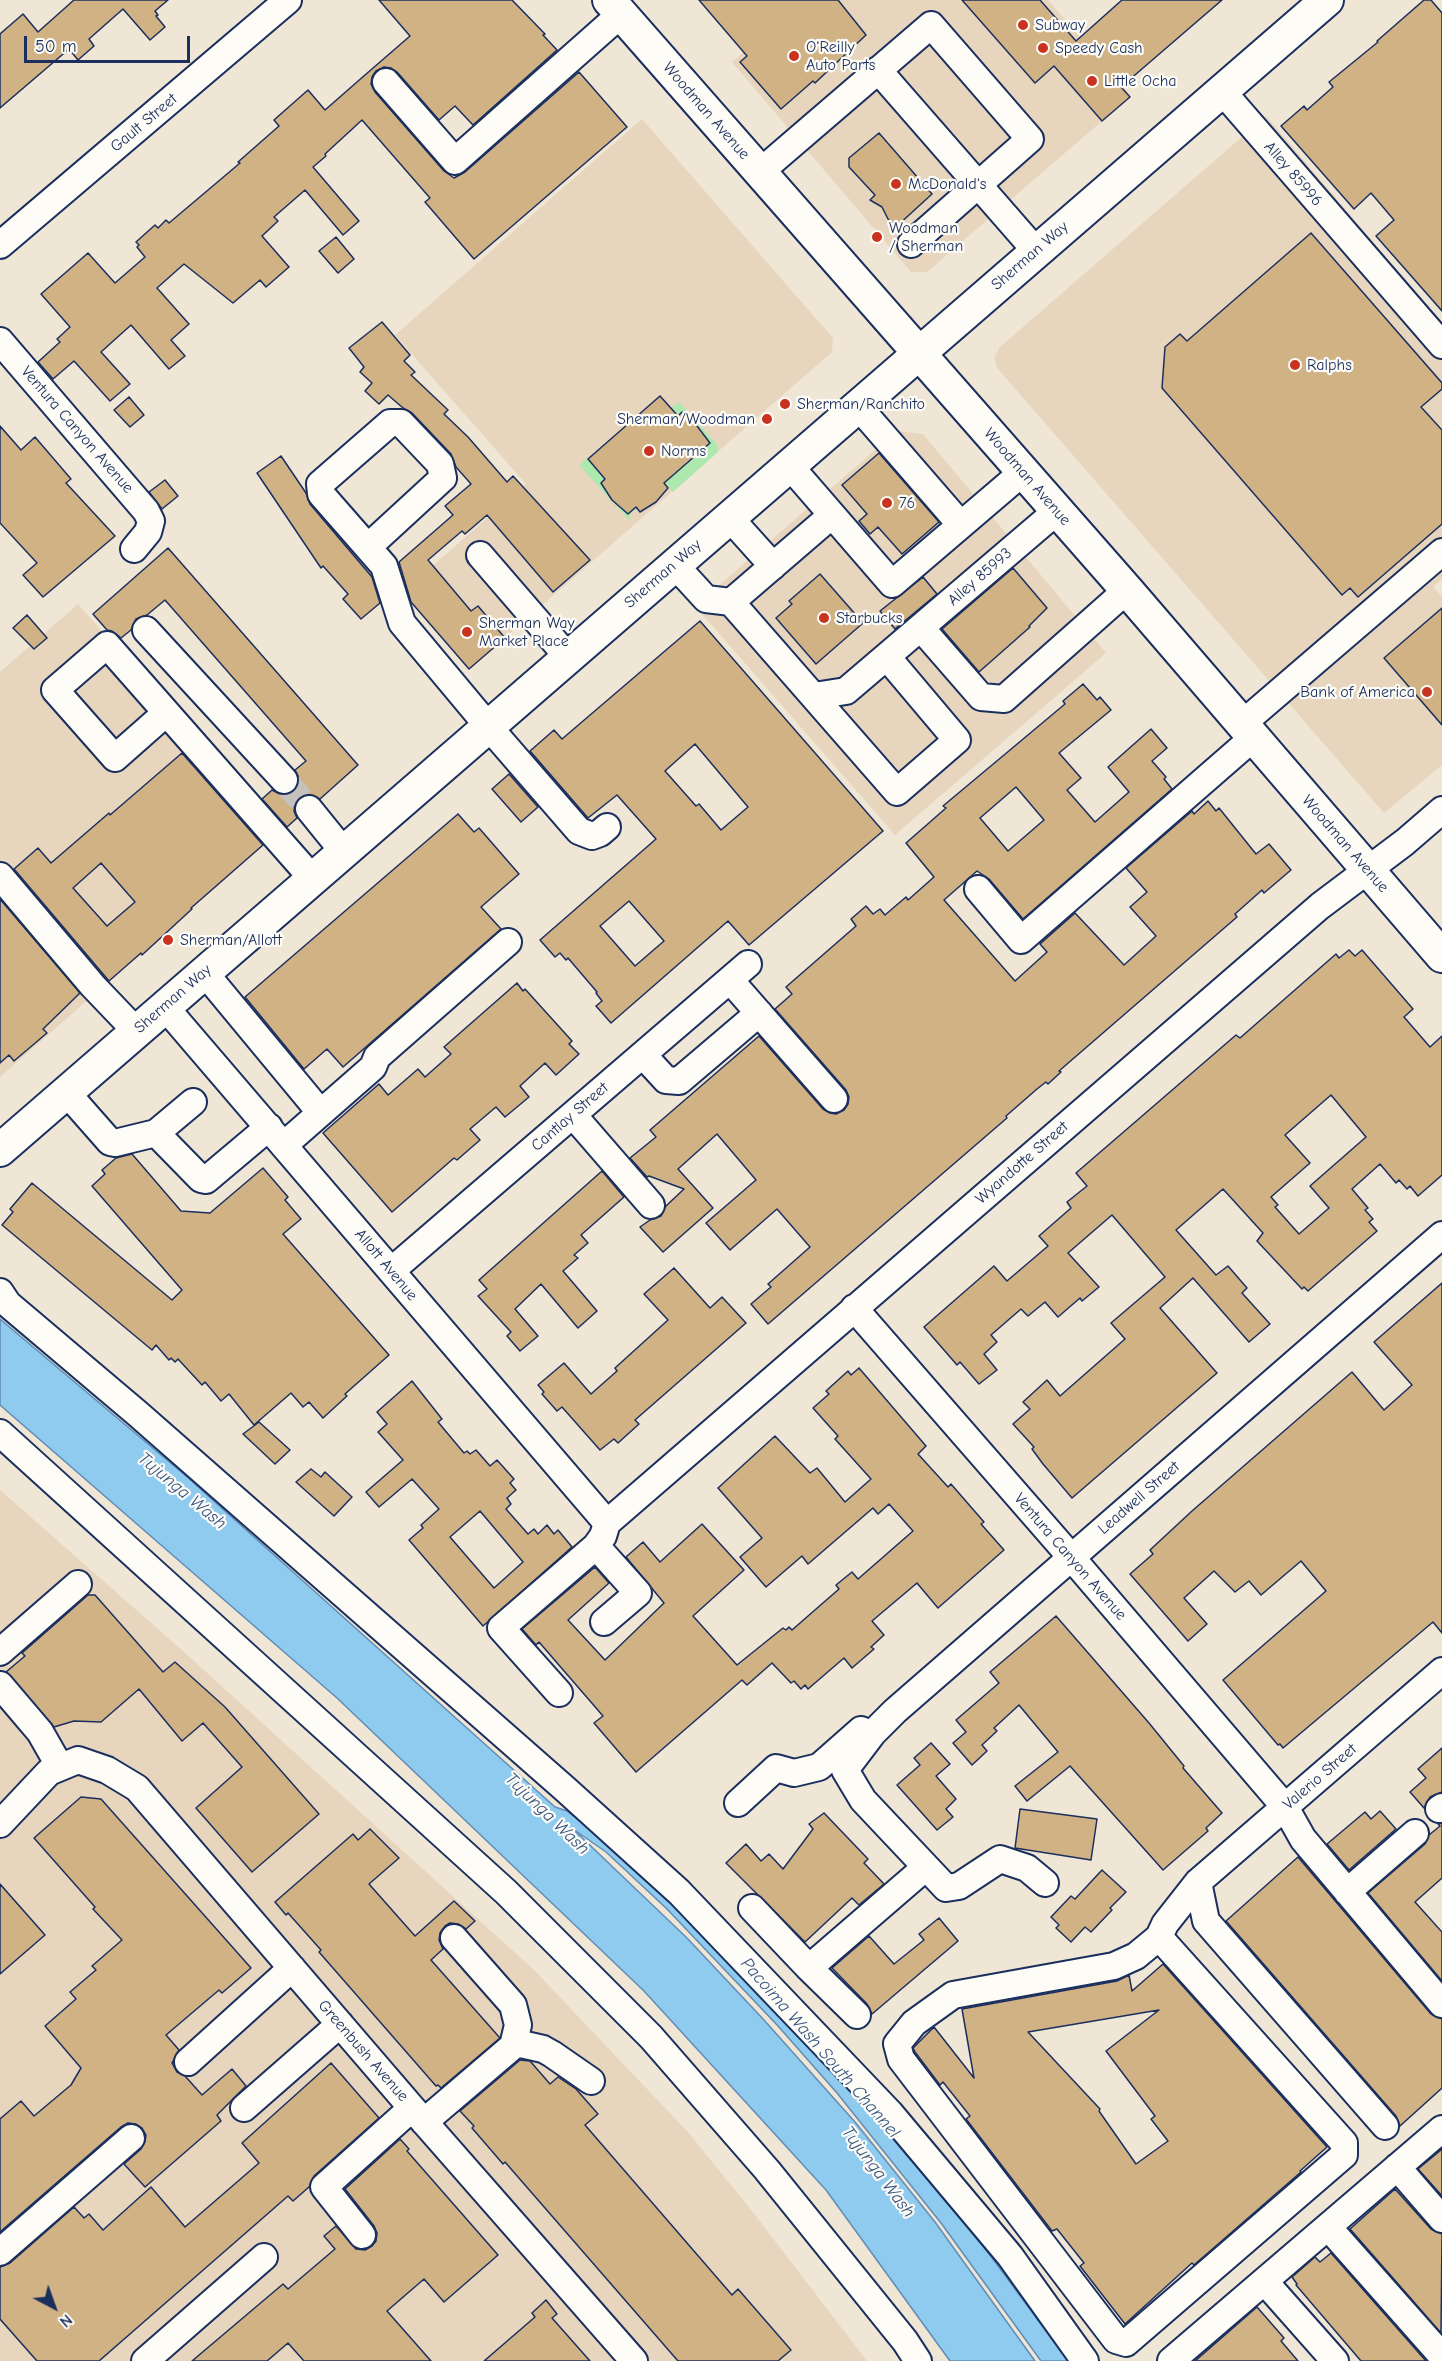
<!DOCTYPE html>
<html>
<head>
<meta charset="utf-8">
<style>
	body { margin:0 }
	#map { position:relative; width:1442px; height:2361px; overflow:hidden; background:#f0e6d5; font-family:"Comic Neue",sans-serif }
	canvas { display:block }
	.north { position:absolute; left:24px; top:2277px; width:60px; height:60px; -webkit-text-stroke:4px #fdfcf7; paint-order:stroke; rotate:139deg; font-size:16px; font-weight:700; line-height:24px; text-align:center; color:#1b2f5e }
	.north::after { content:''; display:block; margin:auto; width:21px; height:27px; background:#1b2f5e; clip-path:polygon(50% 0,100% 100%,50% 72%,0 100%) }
	.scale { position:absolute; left:24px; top:36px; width:166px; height:27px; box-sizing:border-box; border:3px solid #1b2f5e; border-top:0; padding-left:8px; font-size:18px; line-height:21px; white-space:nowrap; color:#1b2f5e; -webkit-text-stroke:4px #fdfcf7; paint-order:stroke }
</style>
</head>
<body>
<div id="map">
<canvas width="1442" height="2361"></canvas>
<div class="north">N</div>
<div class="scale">50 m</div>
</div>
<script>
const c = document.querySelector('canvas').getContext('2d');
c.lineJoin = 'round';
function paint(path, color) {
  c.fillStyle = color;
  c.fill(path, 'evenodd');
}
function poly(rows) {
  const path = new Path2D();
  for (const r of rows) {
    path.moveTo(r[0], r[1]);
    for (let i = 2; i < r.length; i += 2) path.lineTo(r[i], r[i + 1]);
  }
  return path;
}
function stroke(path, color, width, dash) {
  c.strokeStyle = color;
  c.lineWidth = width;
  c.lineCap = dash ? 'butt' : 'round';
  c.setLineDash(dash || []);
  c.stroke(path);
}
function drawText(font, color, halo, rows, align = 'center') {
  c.font = font + ' "Comic Neue",sans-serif';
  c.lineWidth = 4.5;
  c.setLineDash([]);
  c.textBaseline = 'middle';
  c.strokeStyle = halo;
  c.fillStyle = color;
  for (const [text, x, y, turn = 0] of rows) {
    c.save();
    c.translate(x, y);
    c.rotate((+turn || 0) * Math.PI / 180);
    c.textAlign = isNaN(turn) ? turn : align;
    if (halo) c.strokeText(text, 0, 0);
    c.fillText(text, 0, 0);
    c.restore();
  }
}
paint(poly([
	[803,0,1048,0,1131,96,927,272,911,272,732,62],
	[1266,116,1442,323,1442,579,1433,587,1442,596,1442,765,1384,813,998,369,994,358,1000,347],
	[642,119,833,338,832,352,469,669,406,597,406,589,526,484,395,335],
	[897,431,923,434,1106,653,895,835,695,606],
	[78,604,278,833,0,1077,0,672],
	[0,1490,183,1651,534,1970,687,2131,752,2211,867,2361,0,2361]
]), '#e7d6bd');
paint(poly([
	[679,402,718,446,718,452,673,492,665,483,661,486,658,483,680,419,671,408],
	[587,458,608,482,639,505,629,516,631,519,629,520,579,465]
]), '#ade8ae');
const water = poly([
	[0,1319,186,1476,555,1807,567,1811,627,1858,801,2029,916,2162,993,2259,1068,2361,1041,2361,941,2223,837,2093,778,2026,667,1909,606,1852,573,1829,687,1938,764,2020,855,2122,935,2222,1035,2361,950,2361,826,2190,644,1991,337,1698,0,1405,0,1319]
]);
paint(water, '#8fcaef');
stroke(water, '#618cb5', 1.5);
const building = poly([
	[74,0,168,0,155,11,158,15,156,16,165,27,150,40,123,9,89,39,94,46,78,60,69,49,0,108,0,34,23,14,38,32,74,0],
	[379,0,512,0,545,34,543,35,557,50,473,125,455,106,439,120,397,72,391,68,384,67,376,71,372,77,371,84,375,92,444,171,454,178,465,172,579,72,627,127,474,259,425,202,430,198,362,120,325,154,326,156,313,167,359,221,343,235,305,190,274,217,278,221,262,236,289,267,266,287,260,280,233,303,184,264,157,288,189,324,171,340,185,356,169,369,131,325,101,352,130,384,110,401,74,361,53,379,38,362,60,342,57,339,70,327,41,294,88,253,115,283,145,257,137,247,139,245,136,242,155,225,158,228,166,220,169,223,240,163,238,162,279,126,274,120,308,90,325,110,365,75,410,36,379,0],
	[699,0,838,0,866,35,815,83,813,81,781,109,740,62,747,56,699,0],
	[962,0,1040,0,1076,41,1122,0,1222,0,1121,87,1130,97,1102,121,1054,66,1035,83,962,0],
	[1424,0,1431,0,1442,13,1442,311,1376,236,1394,220,1371,193,1354,209,1281,126,1304,106,1307,110,1333,87,1329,82,1378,42,1377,41,1424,0],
	[879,133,932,194,897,226,888,219,882,207,870,200,875,195,849,167,849,158,879,133],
	[1311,233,1442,383,1442,389,1421,407,1442,430,1442,524,1358,597,1350,588,1342,595,1162,388,1165,347,1180,334,1187,341,1311,233],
	[336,237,354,259,338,273,319,251,336,237],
	[382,322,410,355,404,361,415,372,411,375,448,410,444,414,468,437,507,482,513,476,590,560,553,592,487,515,465,534,462,531,428,560,471,611,478,606,505,638,469,669,411,602,399,562,453,515,445,506,471,484,456,467,451,454,412,413,403,408,388,395,379,404,365,391,372,383,360,372,364,367,349,348,382,322],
	[660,396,678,416,682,412,697,426,710,443,664,483,668,488,656,502,640,512,636,507,628,514,612,500,601,483,605,479,588,459,660,396],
	[129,397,144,415,130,427,114,410,129,397],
	[0,426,21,450,35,437,71,479,66,483,115,536,43,597,23,575,37,563,0,523,0,426],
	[879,453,939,522,902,554,878,527,870,534,859,521,867,514,842,485,879,453],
	[281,456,306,493,310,504,372,577,380,603,361,619,343,599,348,594,323,566,321,568,257,473,281,456],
	[165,480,178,496,162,509,149,492,165,480],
	[168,548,358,765,320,799,307,794,299,798,295,803,294,811,297,818,287,827,262,799,272,790,280,794,287,795,294,791,298,784,298,776,295,770,306,761,165,600,147,615,136,619,131,630,121,638,112,631,107,630,93,614,168,548],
	[1013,568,1047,608,1029,626,1030,627,979,672,942,629,1013,568],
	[820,574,863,623,816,664,776,618,792,604,789,601,820,574],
	[923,577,937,594,895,629,880,611,923,577],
	[1442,608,1442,725,1384,658,1442,608],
	[27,615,47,638,34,649,13,628,27,615],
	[700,621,883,831,749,945,728,921,611,1023,596,1006,602,1001,596,993,597,992,568,958,566,960,560,953,555,957,540,940,656,839,617,795,588,818,530,751,554,730,562,739,700,621],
	[695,744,748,807,721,830,699,804,696,806,665,771,695,744],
	[629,901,664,941,635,966,600,926,629,901],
	[1083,684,1097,700,1100,697,1111,710,1059,753,1081,778,1067,790,1095,822,1129,792,1108,767,1151,729,1167,748,1152,761,1166,777,1164,779,1172,789,1023,919,989,879,977,871,944,900,1015,981,1047,952,1040,944,1075,913,1124,965,1156,936,1130,907,1147,892,1126,868,1192,811,1194,814,1208,801,1216,811,1219,808,1256,854,1269,844,1291,870,1264,893,1262,890,1235,914,1237,917,1059,1071,1061,1072,1048,1084,1046,1082,1037,1089,1006,1116,1007,1118,768,1324,751,1304,771,1287,768,1284,810,1247,777,1209,730,1250,706,1223,756,1180,717,1134,678,1169,713,1208,663,1252,640,1227,650,1220,661,1216,666,1206,684,1189,649,1176,647,1177,630,1158,656,1137,650,1130,759,1036,823,1109,830,1113,836,1114,844,1110,848,1104,849,1097,846,1090,775,1009,792,994,786,987,856,926,851,919,866,906,873,914,880,909,885,915,906,897,908,900,934,877,906,843,946,808,943,806,1065,704,1063,701,1083,684],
	[1016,787,1044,820,1008,851,980,818,1016,787],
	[182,753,263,845,191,908,192,909,142,955,141,953,109,981,14,869,38,848,51,863,109,813,110,815,182,753],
	[101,863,135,902,107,926,73,888,101,863],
	[509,774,538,807,521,822,492,789,509,774],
	[458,814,474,832,479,828,519,874,481,907,501,929,343,1067,327,1049,304,1069,245,997,458,814],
	[0,899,80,993,43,1029,47,1033,14,1061,9,1055,0,1063,0,899],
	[1349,950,1355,956,1362,950,1413,1009,1404,1017,1430,1047,1442,1036,1442,1175,1418,1196,1410,1186,1407,1189,1399,1180,1396,1183,1380,1164,1352,1189,1368,1208,1365,1210,1373,1219,1369,1222,1377,1231,1308,1291,1304,1287,1302,1289,1257,1241,1263,1233,1223,1189,1176,1230,1216,1275,1228,1266,1247,1288,1242,1293,1270,1324,1249,1342,1193,1278,1160,1308,1217,1373,1072,1498,1043,1464,1032,1449,1034,1447,1013,1424,1030,1409,1023,1402,1047,1380,1060,1396,1125,1339,1111,1323,1165,1277,1112,1215,1068,1253,1099,1287,1082,1301,1080,1298,1058,1317,1045,1302,1028,1316,1021,1309,991,1335,997,1342,984,1354,997,1370,979,1384,960,1362,957,1365,924,1327,994,1266,1007,1281,1048,1246,1039,1236,1071,1208,1067,1202,1087,1186,1076,1173,1236,1035,1240,1038,1336,954,1339,958,1349,950],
	[1331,1095,1366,1137,1310,1186,1329,1208,1299,1234,1275,1207,1278,1205,1271,1197,1310,1163,1285,1135,1331,1095],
	[517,983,523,991,525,989,572,1041,569,1044,579,1054,556,1075,545,1063,520,1086,529,1097,505,1117,496,1107,470,1129,480,1140,457,1160,454,1158,392,1212,323,1133,379,1084,388,1095,418,1069,425,1077,451,1054,444,1047,517,983],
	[132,1154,181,1211,210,1213,263,1168,288,1197,285,1200,301,1219,283,1234,389,1355,345,1394,347,1396,323,1418,309,1402,303,1407,291,1393,254,1425,229,1394,221,1401,205,1382,202,1385,178,1359,175,1362,171,1358,169,1360,156,1345,152,1350,2,1225,13,1212,10,1209,32,1183,172,1300,182,1290,92,1186,105,1174,102,1170,116,1158,132,1154],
	[602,1171,624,1197,581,1235,588,1243,574,1255,578,1258,563,1271,597,1311,578,1328,541,1284,515,1309,538,1336,520,1351,507,1336,511,1332,478,1296,487,1289,479,1280,602,1171],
	[674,1268,710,1308,722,1297,746,1323,635,1420,639,1424,618,1443,614,1439,600,1450,562,1407,557,1411,542,1394,544,1392,538,1385,564,1363,591,1394,617,1371,615,1368,668,1320,644,1294,674,1268],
	[1442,1283,1442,1633,1433,1622,1283,1748,1280,1744,1278,1745,1223,1680,1326,1591,1301,1561,1261,1595,1249,1581,1235,1592,1214,1571,1184,1598,1207,1624,1188,1641,1130,1574,1153,1554,1150,1550,1192,1511,1352,1372,1384,1410,1412,1385,1374,1342,1442,1283],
	[859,1368,926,1446,918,1454,948,1487,951,1484,984,1522,981,1524,1004,1550,938,1608,917,1583,872,1621,884,1635,871,1647,874,1649,852,1668,844,1658,808,1689,805,1685,801,1689,794,1681,791,1683,772,1663,747,1685,742,1680,636,1772,594,1723,603,1716,539,1642,536,1645,522,1629,595,1567,609,1583,568,1620,605,1660,664,1603,626,1557,643,1542,660,1562,702,1524,744,1570,693,1616,737,1665,783,1628,786,1630,789,1627,792,1630,839,1589,836,1585,852,1572,858,1579,913,1531,889,1504,878,1514,873,1508,808,1564,802,1556,766,1587,740,1557,762,1538,718,1488,775,1436,810,1473,817,1468,845,1502,871,1479,835,1439,838,1436,813,1408,829,1394,826,1391,848,1371,851,1375,859,1368],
	[412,1381,442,1419,438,1422,464,1453,467,1451,470,1454,476,1450,490,1466,497,1460,514,1479,510,1483,516,1490,507,1498,511,1504,506,1509,528,1534,534,1529,538,1534,547,1525,554,1534,558,1530,572,1547,483,1626,409,1540,423,1528,421,1525,439,1509,412,1479,379,1507,366,1492,403,1460,378,1432,387,1424,377,1412,412,1381],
	[480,1511,523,1562,494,1588,450,1537,480,1511],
	[259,1422,290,1450,275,1464,243,1434,259,1422],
	[311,1469,321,1477,325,1472,352,1497,334,1516,296,1482,311,1469],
	[88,1595,95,1595,163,1672,175,1662,225,1707,319,1814,252,1872,196,1808,242,1767,203,1723,182,1741,139,1689,101,1722,74,1721,54,1727,6,1672,25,1656,22,1653,88,1595],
	[1056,1616,1149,1723,1184,1766,1183,1768,1222,1813,1206,1828,1208,1831,1163,1870,1070,1766,1027,1801,1015,1786,1058,1752,1019,1705,994,1728,997,1731,982,1745,987,1751,972,1765,953,1743,966,1732,956,1720,999,1683,990,1672,1056,1616],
	[931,1743,950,1764,936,1776,956,1799,946,1809,953,1817,937,1830,897,1785,920,1765,914,1758,931,1743],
	[1442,1748,1442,1792,1430,1797,1424,1808,1410,1792,1426,1778,1418,1769,1442,1748],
	[81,1797,101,1799,251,1968,222,1993,219,1990,166,2035,179,2050,172,2063,177,2072,185,2076,202,2095,232,2069,246,2086,217,2115,221,2121,145,2187,124,2164,141,2149,145,2142,146,2135,142,2128,136,2124,128,2123,121,2127,0,2232,0,2119,21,2101,34,2116,71,2085,81,2068,45,2026,76,1999,70,1992,96,1970,92,1966,122,1940,93,1909,95,1907,34,1838,81,1797],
	[1020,1809,1097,1819,1091,1860,1015,1848,1020,1809],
	[1380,1811,1396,1829,1349,1870,1327,1844,1365,1812,1371,1819,1380,1811],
	[824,1813,868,1859,864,1863,884,1884,859,1905,852,1898,805,1942,726,1863,746,1844,761,1861,769,1854,783,1869,813,1829,809,1824,824,1813],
	[1442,1823,1442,1878,1415,1902,1442,1932,1442,1981,1368,1893,1425,1844,1429,1835,1440,1826,1438,1824,1442,1823],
	[370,1829,399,1858,369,1884,415,1936,454,1901,475,1921,466,1929,458,1924,450,1923,445,1926,440,1933,439,1940,443,1949,431,1960,500,2038,441,2088,438,2085,436,2086,319,1952,321,1950,288,1913,286,1915,275,1902,353,1834,358,1840,370,1829],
	[1298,1857,1431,2014,1442,2019,1442,2088,1400,2126,1396,2116,1226,1921,1298,1857],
	[1102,1870,1126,1892,1110,1908,1112,1910,1091,1932,1085,1927,1071,1942,1056,1928,1059,1925,1051,1917,1071,1896,1075,1899,1102,1870],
	[0,1884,45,1935,0,1974,0,1884],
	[939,1918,958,1941,872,2014,867,2004,832,1968,869,1936,894,1964,924,1940,919,1934,939,1918],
	[1163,1964,1327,2147,1300,2171,1301,2172,1194,2265,1192,2263,1125,2324,1080,2266,1084,2263,1057,2229,1052,2231,966,2119,970,2116,943,2082,940,2085,915,2052,913,2048,934,2027,974,2078,962,2009,1117,1981,1129,1975,1132,1991,1163,1964],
	[1159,2010,1106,2051,1155,2116,1151,2119,1168,2141,1136,2164,1099,2111,1100,2109,1028,2032,1159,2010],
	[520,2060,530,2061,550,2084,558,2077,576,2089,598,2114,585,2125,732,2295,738,2289,791,2350,778,2361,678,2361,505,2162,503,2164,472,2128,474,2126,460,2111,520,2060],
	[331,2063,379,2118,314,2176,309,2187,293,2201,288,2196,99,2361,37,2361,0,2319,0,2267,10,2263,74,2207,84,2218,89,2214,103,2230,151,2187,185,2227,259,2163,242,2143,331,2063],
	[400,2139,409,2149,407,2151,498,2255,444,2302,424,2279,387,2311,431,2361,304,2361,288,2343,267,2361,192,2361,283,2284,288,2289,335,2249,324,2236,336,2226,356,2249,365,2250,372,2246,376,2241,377,2233,374,2226,345,2189,400,2139],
	[1442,2149,1442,2196,1418,2169,1442,2149],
	[1395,2189,1431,2229,1442,2234,1441,2333,1350,2229,1395,2189],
	[1331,2253,1426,2361,1361,2361,1296,2285,1297,2284,1292,2277,1315,2257,1320,2262,1331,2253],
	[546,2300,557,2314,552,2318,590,2361,484,2361,535,2317,532,2313,546,2300],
	[1257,2307,1284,2338,1281,2341,1298,2361,1195,2361,1257,2307]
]);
paint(building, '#d1b285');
stroke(building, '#1b2f5e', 1.5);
stroke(poly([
	[284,780,309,809]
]), '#c5c1bd', 26, [26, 13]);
const minor = poly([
	[878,70,1036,251],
	[386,82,455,161,621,14],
	[1222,91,1442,345],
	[760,172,931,25,1030,139,911,244],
	[0,245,288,0],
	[0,341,146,511,151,521,148,532,134,549],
	[857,405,961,525],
	[789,465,892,584,1023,472],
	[729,517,773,566],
	[368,547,443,478,440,464,401,423,390,423,320,484,321,494,384,566,402,623,488,726,579,831,592,836,600,833,607,827],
	[480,555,568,657],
	[674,564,706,599,731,602,897,792,957,740,887,657],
	[731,602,832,515],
	[921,628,981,697,1004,699,1127,590],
	[146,630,284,780],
	[814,696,846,691,1057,511],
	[166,713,115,758,55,690,107,645,312,878],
	[1242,724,1442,552],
	[309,809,343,851],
	[0,876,93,986,136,1031],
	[978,889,1021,940,1254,737],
	[204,972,320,1112],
	[730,980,834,1099],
	[165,1007,607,1523],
	[643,1055,666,1080,679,1081,759,1013],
	[66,1092,110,1142,115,1143,156,1133,201,1179,206,1180,269,1127],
	[573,1115,651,1205],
	[156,1133,193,1102],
	[284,1145,373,1067,377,1057,508,942],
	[391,1271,748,964],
	[0,1292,8,1304,138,1414,564,1788,679,1892,890,2113,1010,2256,1085,2361],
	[854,1308,1071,1557,1285,1807,1303,1839,1442,2004],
	[0,1433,506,1892,651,2037,767,2170,905,2341,918,2361],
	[607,1523,1320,906,1405,842,1442,810],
	[596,1546,638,1593,604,1622],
	[0,1652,78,1584],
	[0,1685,40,1732,60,1767],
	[559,1693,501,1628,596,1546,603,1536,607,1523],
	[738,1803,776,1768,794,1773,819,1767,861,1730],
	[1439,1809,1442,1807],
	[0,1824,49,1772,78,1760,107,1770,137,1788,412,2108,634,2361],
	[1198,1882,1206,1921,1385,2126],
	[1045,1883,1027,1868,1000,1859,959,1886,946,1888,863,1800,845,1770,873,1733,895,1711,1442,1235],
	[1347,1892,1415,1833],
	[752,1908,809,1968,926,1867],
	[1159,1937,1136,1956,1114,1966,953,1995,914,2023,897,2044,901,2059,1116,2340,1126,2343,1344,2155,1344,2143,1159,1937,1165,1924,1198,1882,1442,1671],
	[454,1938,513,2005,518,2025,513,2046],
	[809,1968,857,2015],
	[188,2062,292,1968],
	[244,2108,340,2024],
	[424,2122,513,2046,521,2044,543,2049,552,2054,591,2081],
	[1397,2167,1442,2219],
	[1328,2227,1442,2356],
	[362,2235,324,2187,412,2108],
	[0,2252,131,2138],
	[1265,2282,1335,2361],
	[145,2361,264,2257],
	[1171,2361,1442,2129]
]);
const major = poly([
	[609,0,1127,590,1442,956],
	[0,1150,1327,0]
]);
stroke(minor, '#1b2f5e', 30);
stroke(major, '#1b2f5e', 36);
stroke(minor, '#fdfcf7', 26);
stroke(major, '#fdfcf7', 32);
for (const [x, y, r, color] of [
	[1023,25,6,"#c8321e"],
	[1043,48,6,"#c8321e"],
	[794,56,6,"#c8321e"],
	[1092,81,6,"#c8321e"],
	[896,184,6,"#c8321e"],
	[877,237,6,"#c8321e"],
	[1295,365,6,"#c8321e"],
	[785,404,6,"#c8321e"],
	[767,419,6,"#c8321e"],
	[649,451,6,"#c8321e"],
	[887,503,6,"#c8321e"],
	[824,618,6,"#c8321e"],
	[467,632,6,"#c8321e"],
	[1427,692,6,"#c8321e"],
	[168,940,6,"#c8321e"]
]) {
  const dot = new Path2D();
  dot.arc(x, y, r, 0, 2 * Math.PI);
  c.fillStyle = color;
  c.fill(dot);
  stroke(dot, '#fdfcf7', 2);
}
drawText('16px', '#1b2f5e', '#fdfcf7', [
	["Subway",1035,25],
	["O'Reilly",806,47],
	["Auto Parts",806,65],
	["Speedy Cash",1055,48],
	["Little Ocha",1104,81],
	["McDonald's",908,184],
	["Woodman",889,228],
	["/ Sherman",889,246],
	["Ralphs",1307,365],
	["Sherman/Ranchito",797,404],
	["Sherman/Woodman",755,419,"right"],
	["Norms",661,451],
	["76",899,503],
	["Starbucks",836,618],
	["Sherman Way",479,623],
	["Market Place",479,641],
	["Bank of America",1415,692,"right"],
	["Sherman/Allott",180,940]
], 'left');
drawText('16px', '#1b2f5e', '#fdfcf7', [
	["Woodman Avenue",706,111,49],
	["Gault Street",144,123,-40],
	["Alley 85996",1293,174,49],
	["Sherman Way",1030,256,-41],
	["Ventura Canyon Avenue",77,430,49],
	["Woodman Avenue",1027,477,49],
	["Sherman Way",663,574,-41],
	["Alley 85993",980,577,-41],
	["Woodman Avenue",1345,844,49],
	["Sherman Way",173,999,-41],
	["Cantlay Street",570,1117,-41],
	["Wyandotte Street",1022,1163,-41],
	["Allott Avenue",386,1265,50],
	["Leadwell Street",1139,1498,-41],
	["Ventura Canyon Avenue",1070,1557,49],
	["Valerio Street",1320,1777,-41],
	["Greenbush Avenue",363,2051,49]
]);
drawText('italic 18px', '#385682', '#fdfcf7', [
	["Tujunga Wash",182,1491,40],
	["Tujunga Wash",547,1814,44],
	["Pacoima Wash South Channel",820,2048,49],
	["Tujunga Wash",878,2172,53]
]);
</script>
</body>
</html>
